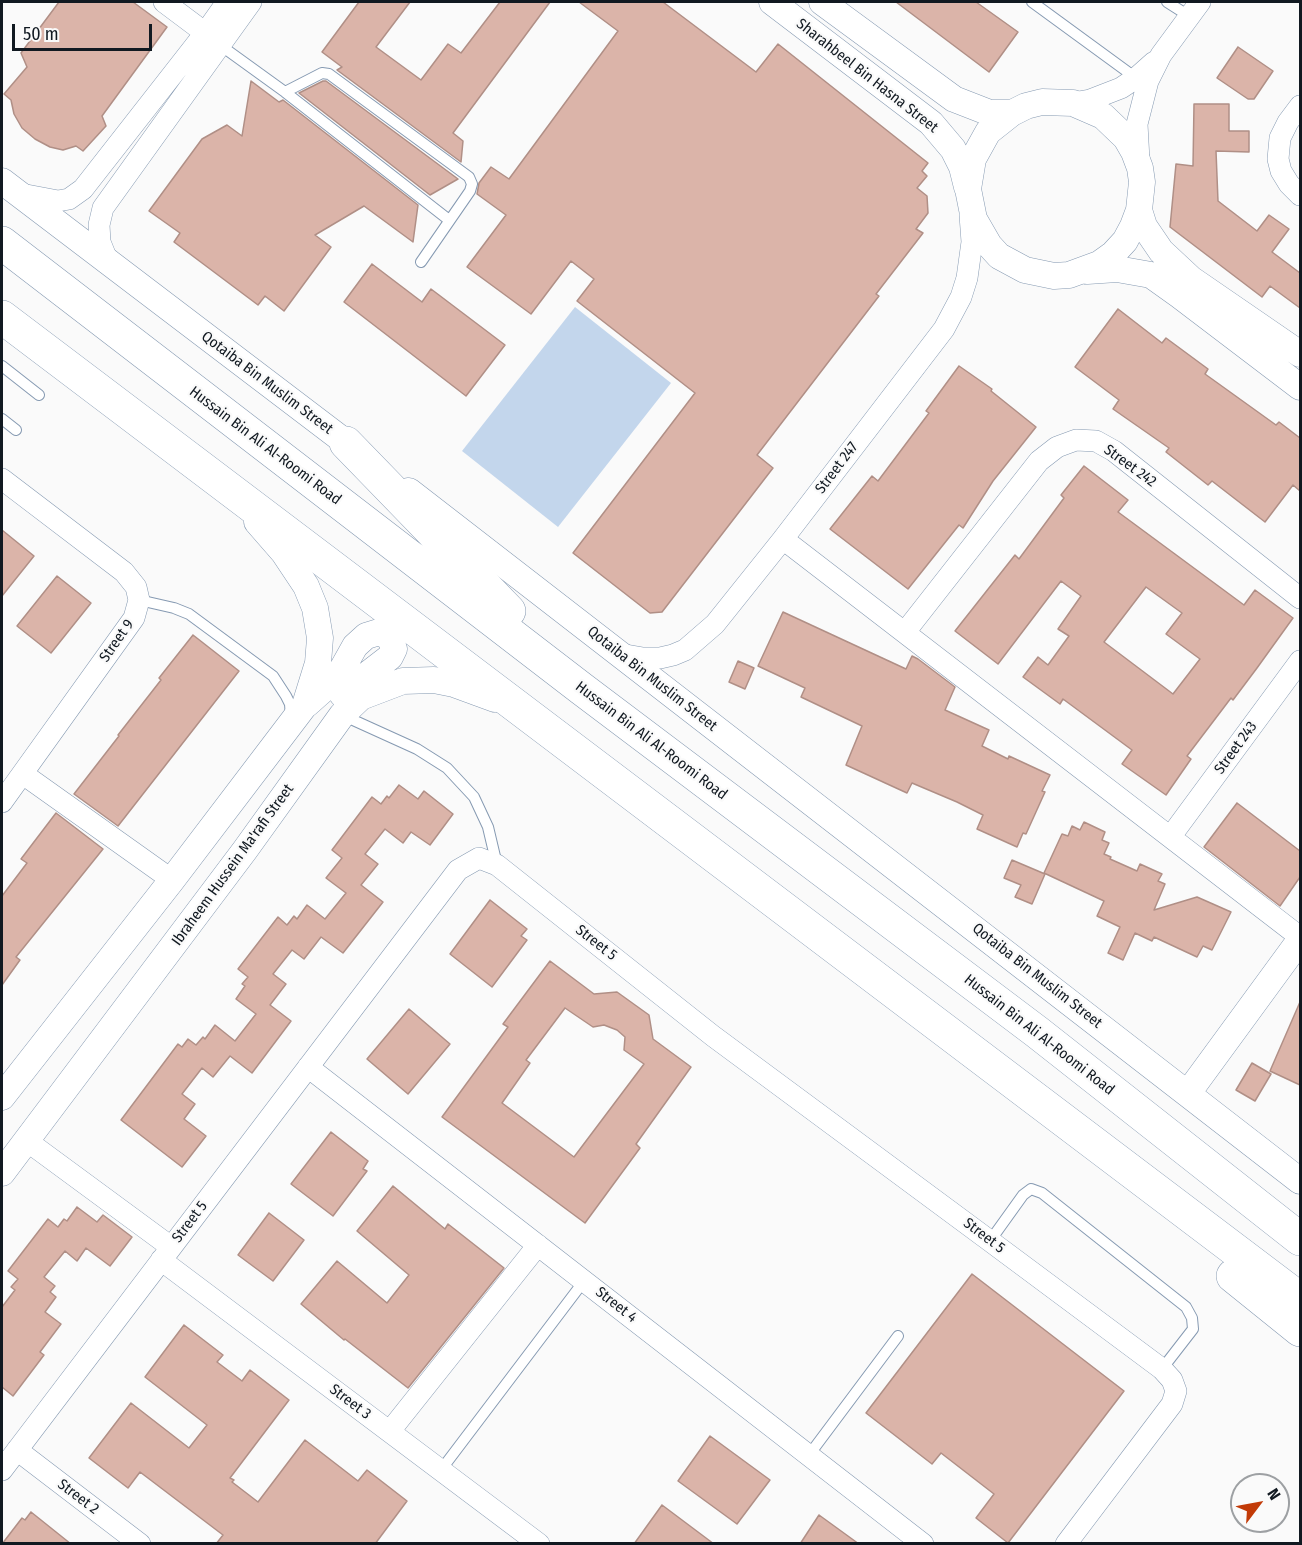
<!DOCTYPE html>
<html>
<head>
<meta charset="utf-8">
<style>
	body { margin:0 }
	#map { position:relative; width:1302px; height:1545px; overflow:hidden; background:#fafafa; font-family:"Fira Sans Condensed",sans-serif }
	canvas { display:block }
	.frame { position:absolute; inset:0; border:3px solid #111921; pointer-events:none }
	.north { position:absolute; left:1230px; top:1473px; width:60px; height:60px; box-sizing:border-box; background:#fafafa; border:2px solid #9da0a3; border-radius:50%; rotate:58deg; font-size:16px; font-weight:700; line-height:24px; text-align:center; color:#111921 }
	.north::after { content:''; display:block; margin:auto; width:21px; height:27px; background:#c23a07; clip-path:polygon(50% 0,100% 100%,50% 72%,0 100%) }
	.scale { position:absolute; left:12px; top:24px; width:140px; height:27px; box-sizing:border-box; border:3px solid #111921; border-top:0; padding-left:8px; font-size:18px; line-height:21px; white-space:nowrap; color:#111921; -webkit-text-stroke:4px #fafafa; paint-order:stroke }
</style>
</head>
<body>
<div id="map">
<canvas width="1302" height="1545"></canvas>
<div class="frame"></div>
<div class="north">N</div>
<div class="scale">50 m</div>
</div>
<script>
const c = document.querySelector('canvas').getContext('2d');
c.lineJoin = 'round';
function paint(path, color) {
  c.fillStyle = color;
  c.fill(path, 'evenodd');
}
function poly(rows) {
  const path = new Path2D();
  for (const r of rows) {
    path.moveTo(r[0], r[1]);
    for (let i = 2; i < r.length; i += 2) path.lineTo(r[i], r[i + 1]);
  }
  return path;
}
function stroke(path, color, width, dash) {
  c.strokeStyle = color;
  c.lineWidth = width;
  c.lineCap = dash ? 'butt' : 'round';
  c.setLineDash(dash || []);
  c.stroke(path);
}
function drawText(font, color, halo, rows, align = 'center') {
  c.font = font + ' "Fira Sans Condensed",sans-serif';
  c.lineWidth = 4.5;
  c.setLineDash([]);
  c.textBaseline = 'middle';
  c.strokeStyle = halo;
  c.fillStyle = color;
  for (const [text, x, y, turn = 0] of rows) {
    c.save();
    c.translate(x, y);
    c.rotate((+turn || 0) * Math.PI / 180);
    c.textAlign = isNaN(turn) ? turn : align;
    if (halo) c.strokeText(text, 0, 0);
    c.fillText(text, 0, 0);
    c.restore();
  }
}
paint(poly([
	[575,307,671,383,558,527,462,451]
]), '#c3d6ec');
const building = poly([
	[59,2,133,2,167,27,102,116,106,126,83,151,76,146,63,150,50,147,35,139,22,128,14,114,11,100,4,94,27,67,21,53,59,2],
	[359,2,410,2,376,47,421,80,448,44,461,53,500,2,550,2,453,133,463,141,461,162,337,70,342,67,322,52,359,2],
	[579,2,663,2,756,72,778,44,928,163,922,171,927,176,917,188,927,196,928,213,916,229,923,233,876,294,879,296,757,455,773,468,662,612,650,613,573,553,695,393,577,301,594,279,571,261,531,314,467,267,506,215,477,194,479,183,491,167,509,179,618,31,579,2],
	[896,2,976,2,1018,32,989,72,896,2],
	[1238,47,1273,71,1254,99,1248,99,1217,78,1238,47],
	[251,81,279,102,283,100,418,205,413,242,364,206,315,235,331,247,284,311,265,296,258,305,174,242,180,233,149,211,202,139,227,125,242,136,251,81],
	[323,81,326,81,458,179,430,195,299,93,323,81],
	[1194,104,1229,104,1229,131,1249,131,1249,152,1216,151,1218,201,1257,231,1269,215,1289,229,1272,252,1300,273,1300,308,1270,286,1262,297,1170,227,1176,164,1193,166,1194,104],
	[372,264,422,302,431,289,505,345,466,396,344,302,372,264],
	[1118,309,1162,343,1166,338,1208,369,1205,374,1276,425,1279,422,1300,438,1300,491,1293,485,1265,522,1212,481,1208,485,1166,452,1169,448,1113,409,1119,400,1075,367,1118,309],
	[959,366,992,389,991,391,1036,427,993,481,963,528,959,525,908,589,830,529,872,476,878,481,929,413,926,411,959,366],
	[1084,466,1128,500,1118,512,1244,605,1255,590,1293,618,1257,668,1233,700,1231,698,1187,756,1191,759,1166,795,1122,764,1132,750,1063,699,1060,704,1023,677,1038,657,1048,665,1069,636,1058,629,1081,596,1061,581,998,664,955,631,1015,555,1019,559,1064,498,1061,495,1084,466],
	[1146,587,1182,613,1166,634,1200,659,1173,694,1104,642,1146,587],
	[2,530,34,556,2,596,2,530],
	[57,576,91,603,51,653,17,626,57,576],
	[783,612,906,669,912,656,918,659,955,687,945,710,989,730,982,746,1008,759,1009,756,1050,775,1042,791,1045,792,1026,834,1023,833,1017,847,977,829,983,815,957,802,912,783,907,793,846,765,862,726,801,697,805,688,758,666,783,612],
	[193,635,239,671,118,826,74,794,119,736,118,735,161,680,159,678,193,635],
	[738,661,754,668,745,689,729,682,738,661],
	[399,785,418,799,424,791,453,814,430,845,411,832,403,843,385,829,365,854,378,864,361,885,383,902,343,953,321,937,304,959,292,950,273,974,286,984,270,1005,291,1021,252,1073,230,1056,213,1077,202,1068,182,1094,195,1104,184,1119,206,1136,182,1167,121,1120,178,1044,182,1047,188,1039,196,1045,203,1037,205,1039,215,1025,235,1041,256,1014,236,999,245,986,242,984,248,977,238,969,278,917,287,925,294,916,297,919,307,905,325,919,346,893,326,878,342,858,332,850,372,797,381,804,387,796,389,798,399,785],
	[1237,803,1300,851,1300,877,1280,906,1204,847,1237,803],
	[56,813,103,849,16,957,20,960,2,985,2,896,27,863,21,859,56,813],
	[1084,822,1105,832,1102,840,1109,843,1104,854,1111,857,1110,859,1137,871,1140,864,1162,874,1158,881,1165,884,1154,910,1197,897,1231,912,1212,950,1203,946,1197,957,1154,937,1152,941,1135,933,1123,960,1108,953,1120,927,1097,916,1104,901,1044,873,1062,834,1068,836,1072,826,1080,830,1084,822],
	[1012,860,1045,874,1032,904,1015,897,1021,885,1004,878,1012,860],
	[490,900,527,929,521,936,527,940,492,987,450,954,490,900],
	[550,961,594,994,617,992,649,1015,653,1039,691,1067,636,1144,640,1148,585,1223,442,1117,508,1027,503,1024,550,961],
	[565,1008,593,1027,604,1025,617,1030,625,1037,624,1050,644,1064,574,1157,502,1103,530,1063,526,1060,565,1008],
	[1300,1002,1300,1085,1270,1071,1300,1002],
	[409,1009,450,1044,408,1094,367,1059,409,1009],
	[1252,1063,1271,1074,1255,1101,1236,1090,1252,1063],
	[331,1132,368,1161,363,1169,367,1171,333,1216,291,1184,331,1132],
	[393,1186,445,1229,448,1224,504,1268,408,1388,345,1339,344,1340,301,1304,337,1261,387,1303,409,1275,357,1231,393,1186],
	[77,1207,97,1222,103,1215,132,1237,110,1266,86,1248,77,1261,65,1251,44,1277,55,1286,50,1292,56,1297,45,1312,61,1324,40,1352,44,1355,13,1396,2,1387,2,1307,15,1290,11,1287,18,1279,8,1271,48,1219,58,1227,64,1219,67,1221,77,1207],
	[269,1213,304,1240,273,1281,238,1255,269,1213],
	[972,1274,1124,1391,1008,1543,976,1518,994,1494,941,1453,932,1464,866,1413,972,1274],
	[184,1325,223,1355,217,1362,242,1381,250,1370,289,1400,230,1478,234,1480,232,1482,258,1502,305,1440,358,1481,367,1470,407,1501,375,1544,216,1544,223,1535,140,1472,128,1488,89,1458,131,1403,189,1448,207,1425,145,1377,184,1325],
	[710,1436,770,1480,737,1524,678,1481,710,1436],
	[662,1505,714,1544,634,1544,662,1505],
	[31,1512,71,1544,2,1544,22,1518,25,1520,31,1512],
	[819,1515,859,1544,800,1544,819,1515]
]);
paint(building, '#dbb4a9');
stroke(building, '#b08f86', 1.5);
const service = poly([
	[1032,2,1136,78],
	[1167,2,1189,16],
	[220,45,285,92,449,220],
	[285,92,322,73,329,74,469,177,472,184,470,191,421,262],
	[2,366,39,395],
	[2,419,16,430],
	[139,600,174,608,189,614,273,676,286,696,290,704,291,718],
	[342,715,417,749,447,768,474,797,488,827,497,865],
	[990,1241,1023,1195,1031,1189,1042,1193,1186,1307,1192,1318,1193,1329,1162,1369],
	[809,1455,898,1336],
	[441,1470,584,1281]
]);
const minor = poly([
	[164,2,216,41],
	[1073,103,1090,100,1121,88,1136,78,1154,62],
	[1300,106,1288,122,1280,138,1278,159,1281,171,1289,184,1300,195],
	[1139,160,1137,124,1148,81,1161,55,1200,2],
	[21,194,58,201,69,199,83,189,205,33,227,2],
	[108,262,100,242,99,225,103,208,251,2],
	[2,479,124,572,136,587,139,600,134,618,2,802],
	[783,539,1300,937],
	[905,632,1039,461,1057,447,1076,440,1096,441,1114,451,1300,598],
	[620,654,643,658,660,658,673,655,685,650,715,624,783,539,944,329,961,297,967,278,972,242,970,215],
	[23,774,172,880],
	[1171,836,1300,661],
	[308,1067,923,1544],
	[27,1141,171,1247],
	[161,1260,539,1544],
	[390,1431,538,1245],
	[17,1450,140,1544],
	[2,1470,458,870,479,858,497,865,713,1036,990,1241,1162,1369,1172,1380,1176,1391,1172,1404,1066,1544]
]);
const tertiary = poly([
	[772,2,931,123,953,149,962,167,967,187],
	[822,2,954,99,990,113,1012,113],
	[2,181,361,454],
	[1139,210,1133,226,1125,241,1113,254,1099,264,1069,275,1054,276,1025,270,999,256,989,245,974,219,968,189,973,159,988,132,1012,113,1026,106,1042,102,1073,103,1103,116,1126,138,1134,152,1140,168,1142,182,1139,210,1144,226,1161,251,1191,279,1300,354],
	[1087,271,1117,269,1151,275,1179,295,1300,387],
	[409,491,1300,1181],
	[307,704,325,688,341,671,355,646,366,636,379,632,385,634,391,640,394,649,390,657,342,694],
	[1188,1093,1300,940],
	[2,1097,172,880,305,705,318,663,320,638,315,608,306,586,284,553,257,522],
	[2,1173,245,850,342,715,361,697,403,681,434,680,454,684,495,699]
]);
const trunk = poly([
	[2,243,582,689,1037,1032,1300,1239],
	[2,317,1300,1299],
	[346,443,509,611],
	[1233,1276,1300,1330]
]);
stroke(service, '#869ab2', 12);
stroke(minor, '#869ab2', 22);
stroke(tertiary, '#869ab2', 27);
stroke(trunk, '#869ab2', 34);
stroke(service, '#fff', 10);
stroke(minor, '#fff', 21);
stroke(tertiary, '#fff', 26);
stroke(trunk, '#fff', 33);
drawText('15px', '#111921', '#fafafa', [
	["Sharahbeel Bin Hasna Street",867,76,38],
	["Qotaiba Bin Muslim Street",267,383,37],
	["Hussain Bin Ali Al-Roomi Road",265,446,37],
	["Street 242",1130,466,36],
	["Street 247",837,468,-53],
	["Street 9",117,641,-55],
	["Qotaiba Bin Muslim Street",652,679,38],
	["Hussain Bin Ali Al-Roomi Road",651,741,37],
	["Street 243",1236,748,-54],
	["Ibraheem Hussein Ma'rafi Street",233,865,-54],
	["Street 5",596,943,38],
	["Qotaiba Bin Muslim Street",1037,976,38],
	["Hussain Bin Ali Al-Roomi Road",1039,1035,38],
	["Street 5",190,1222,-53],
	["Street 5",984,1236,37],
	["Street 4",616,1305,38],
	["Street 3",350,1402,37],
	["Street 2",78,1497,37]
]);
</script>
</body>
</html>
